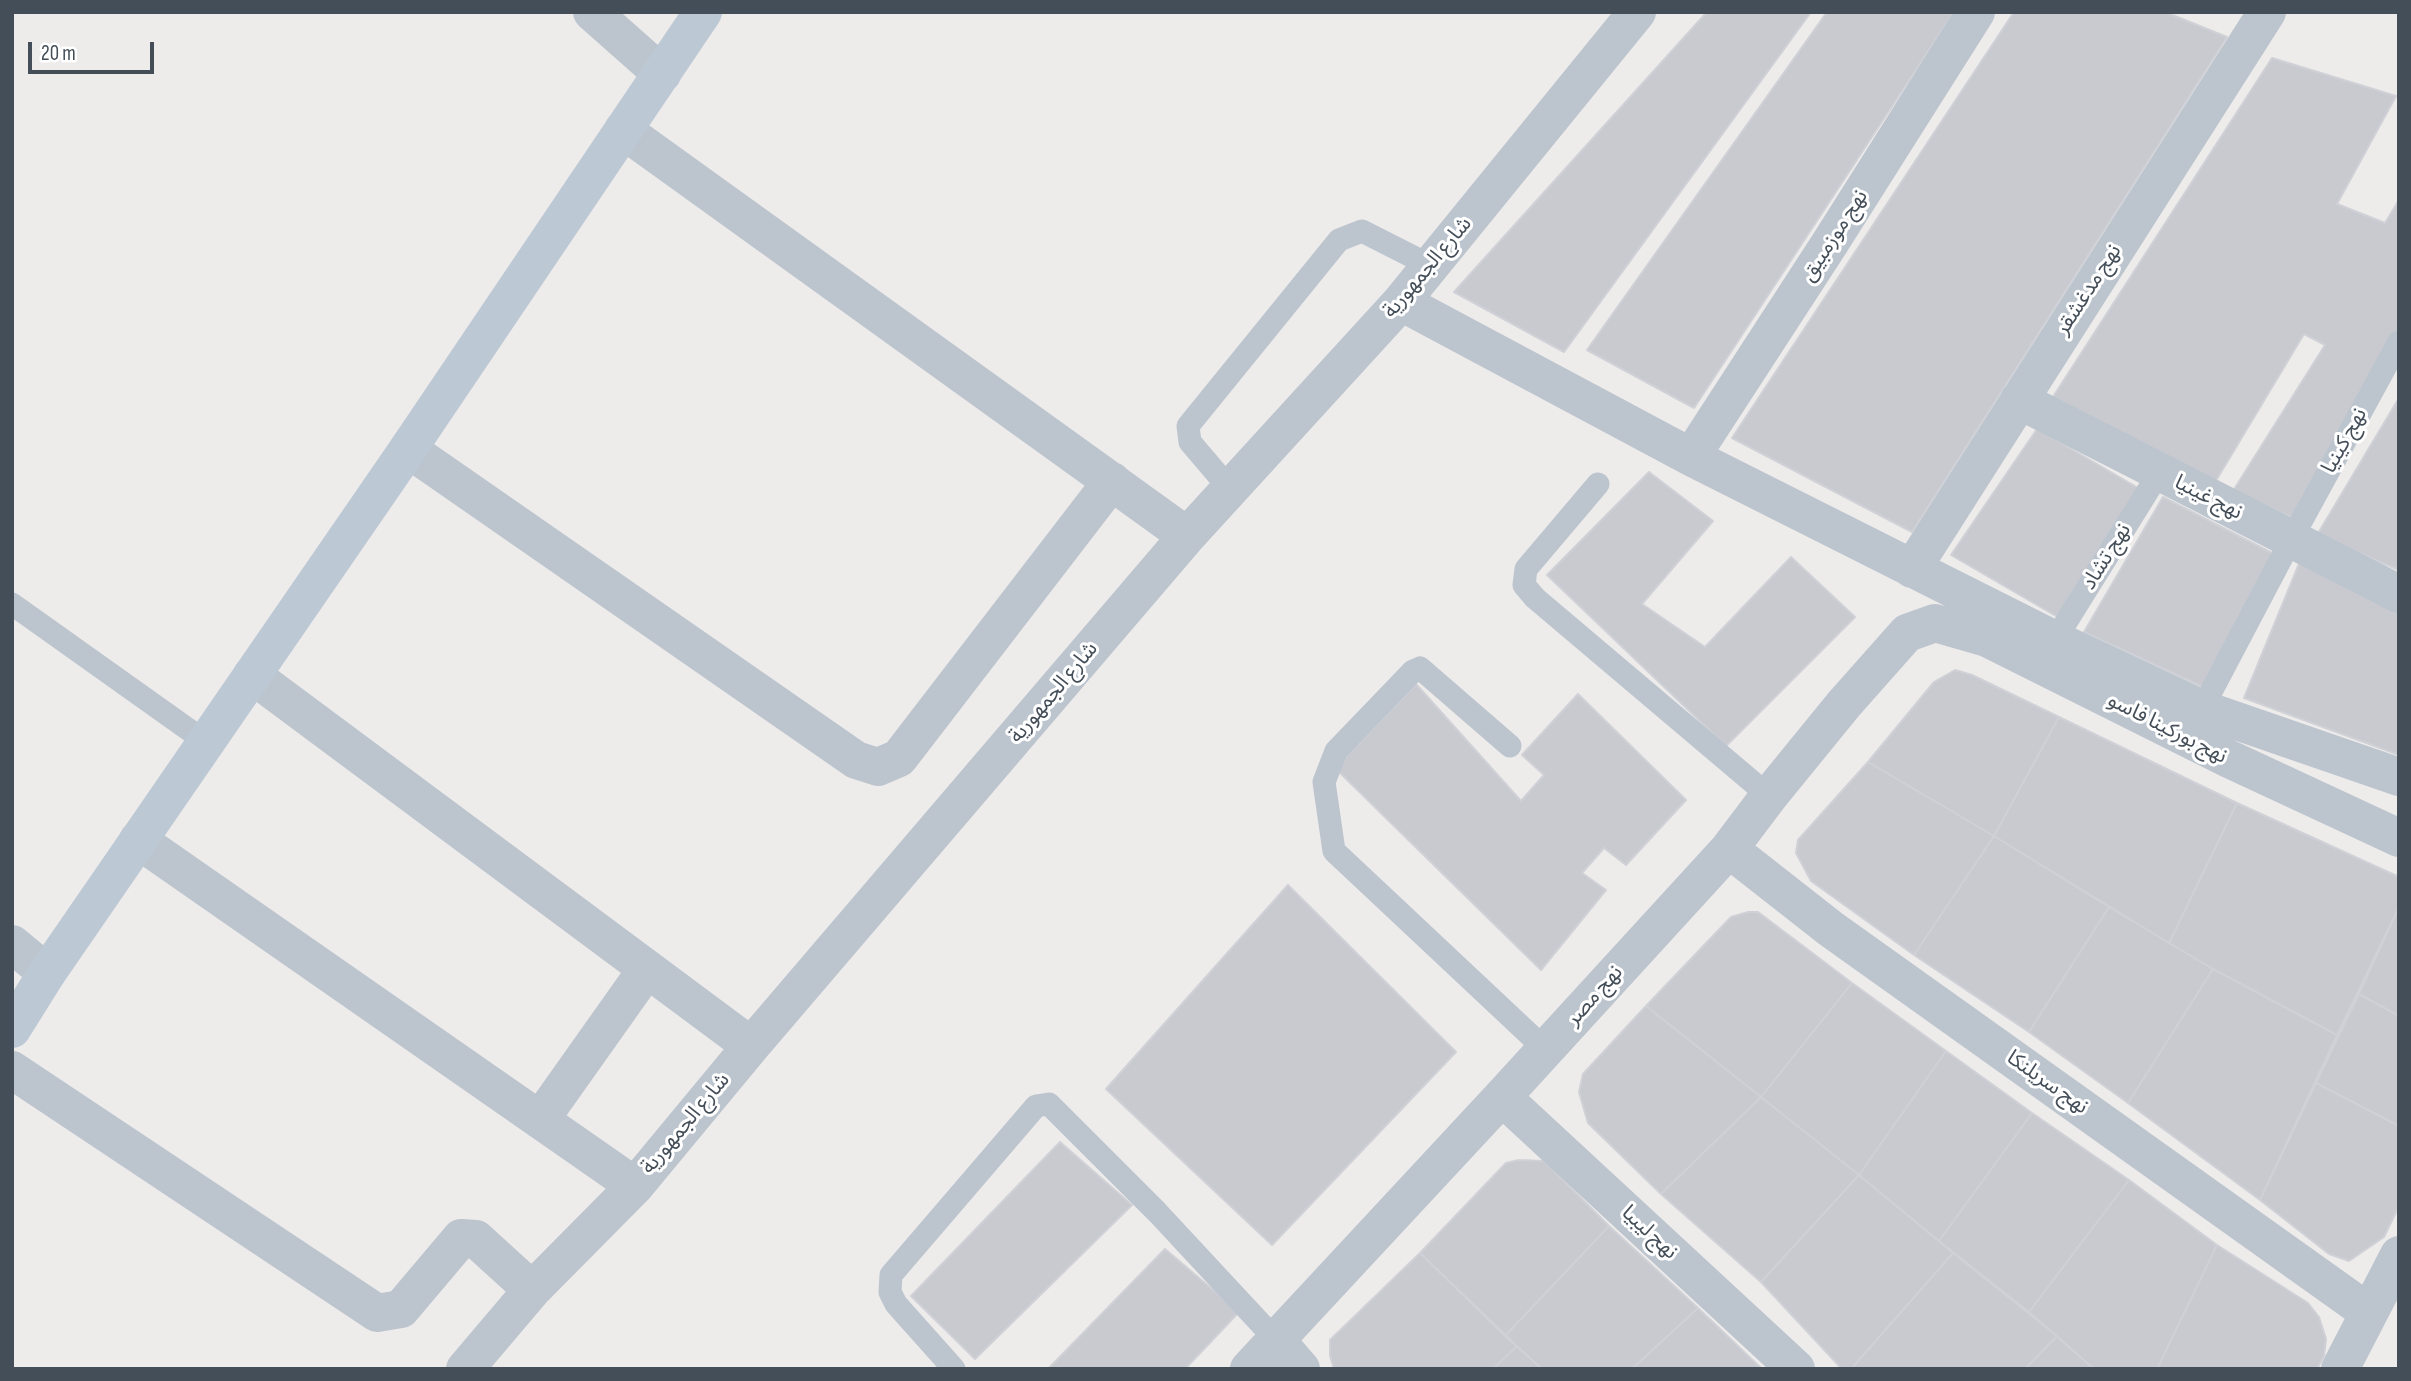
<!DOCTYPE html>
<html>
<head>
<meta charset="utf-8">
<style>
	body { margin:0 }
	#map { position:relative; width:2411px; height:1381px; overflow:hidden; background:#eeebeb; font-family:"Sofia Sans Condensed",sans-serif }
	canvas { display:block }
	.frame { position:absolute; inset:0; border:14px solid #444e58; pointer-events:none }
	.scale { position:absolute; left:28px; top:42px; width:126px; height:32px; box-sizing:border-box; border:4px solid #444e58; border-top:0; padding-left:9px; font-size:21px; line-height:24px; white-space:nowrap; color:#444e58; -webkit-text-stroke:5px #fff; paint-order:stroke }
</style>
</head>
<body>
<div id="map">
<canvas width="2411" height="1381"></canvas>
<div class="frame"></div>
<div class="scale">20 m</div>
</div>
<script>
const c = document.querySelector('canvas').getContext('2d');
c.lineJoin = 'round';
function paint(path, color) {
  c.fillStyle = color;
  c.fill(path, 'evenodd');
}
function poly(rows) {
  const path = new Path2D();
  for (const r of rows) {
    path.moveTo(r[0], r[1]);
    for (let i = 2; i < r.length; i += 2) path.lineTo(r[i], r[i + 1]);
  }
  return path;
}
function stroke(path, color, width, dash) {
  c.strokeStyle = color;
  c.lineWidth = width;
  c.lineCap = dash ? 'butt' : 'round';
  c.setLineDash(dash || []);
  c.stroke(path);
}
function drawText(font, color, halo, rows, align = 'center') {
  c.font = font + ' "Sofia Sans Condensed","Noto Sans Arabic",sans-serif';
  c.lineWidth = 6;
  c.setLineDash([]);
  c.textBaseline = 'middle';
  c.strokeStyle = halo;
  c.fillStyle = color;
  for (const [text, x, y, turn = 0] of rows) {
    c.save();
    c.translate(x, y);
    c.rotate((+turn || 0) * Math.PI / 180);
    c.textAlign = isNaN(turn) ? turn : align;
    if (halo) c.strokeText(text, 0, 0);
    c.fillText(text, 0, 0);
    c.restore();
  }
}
const building = poly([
	[1707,12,1811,12,1564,352,1454,292,1707,12],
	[1827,12,1954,12,1694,408,1587,350,1827,12],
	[2014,12,2165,12,2227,37,1912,532,1732,438,2014,12],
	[2272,58,2396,96,2337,204,2385,223,2399,200,2399,328,2295,519,2233,491,2325,345,2304,334,2214,484,2049,403,2272,58],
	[2399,398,2399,570,2317,535,2399,398],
	[2037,429,2145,492,2061,619,1951,555,2037,429],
	[1649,472,1713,521,1642,604,1705,647,1791,557,1855,617,1726,746,1547,575,1649,472],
	[2163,497,2278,556,2205,688,2084,632,2163,497],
	[2301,559,2399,609,2399,755,2244,698,2301,559],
	[1955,670,1972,675,2059,717,1994,836,1868,762,1934,682,1955,670],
	[1416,684,1521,801,1544,775,1522,755,1578,694,1686,800,1626,865,1604,848,1582,873,1606,890,1541,970,1335,768,1416,684],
	[2059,717,2237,803,2169,943,1994,836,2059,717],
	[1868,762,1994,836,1914,955,1811,881,1796,853,1798,840,1868,762],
	[2237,803,2399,877,2399,907,2337,1035,2213,969,2169,943,2237,803],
	[1994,836,2109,907,2029,1032,1914,955,1994,836],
	[1288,885,1456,1052,1272,1245,1106,1089,1288,885],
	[2109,907,2213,969,2128,1103,2029,1032,2109,907],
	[2399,907,2399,1016,2359,994,2399,907],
	[1748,912,1758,912,1852,983,1761,1097,1646,1006,1731,917,1748,912],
	[2213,969,2337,1035,2260,1200,2128,1103,2213,969],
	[1852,983,1946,1051,1859,1175,1761,1097,1852,983],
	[2359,994,2399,1016,2399,1126,2316,1083,2359,994],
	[1646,1006,1761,1097,1661,1194,1588,1123,1579,1092,1583,1074,1646,1006],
	[1946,1051,2032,1113,1939,1241,1859,1175,1946,1051],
	[2316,1083,2399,1126,2399,1206,2384,1237,2349,1261,2329,1254,2260,1200,2316,1083],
	[1761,1097,1859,1175,1761,1282,1661,1194,1761,1097],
	[2032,1113,2129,1180,2029,1312,1939,1241,2032,1113],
	[1060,1142,1132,1205,975,1359,911,1296,1060,1142],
	[1519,1160,1544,1161,1609,1226,1505,1336,1420,1253,1506,1163,1519,1160],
	[1859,1175,1953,1253,1851,1369,1842,1369,1761,1282,1859,1175],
	[2129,1180,2217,1245,2157,1369,2094,1369,2029,1312,2129,1180],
	[1609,1226,1698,1308,1632,1369,1542,1369,1505,1336,1609,1226],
	[2217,1245,2308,1303,2319,1317,2326,1339,2324,1356,2317,1369,2157,1369,2217,1245],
	[1165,1249,1239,1312,1185,1369,1048,1369,1165,1249],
	[1420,1253,1517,1346,1493,1369,1334,1369,1330,1356,1330,1340,1420,1253],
	[1953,1253,2057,1336,2025,1369,1851,1369,1953,1253],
	[1698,1308,1762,1369,1632,1369,1698,1308],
	[2057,1336,2094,1369,2025,1369,2057,1336],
	[1517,1346,1542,1369,1493,1369,1517,1346]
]);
paint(building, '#c8cad0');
stroke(building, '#cfd1d7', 2);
stroke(poly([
	[1598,484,1526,569,1524,585,1535,598,1769,796],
	[1230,489,1190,442,1188,426,1339,240,1362,231,1431,266],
	[12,604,206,742],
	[2055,640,2159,473],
	[2202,709,2291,540,2399,342],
	[1510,746,1420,668,1413,671,1336,751,1324,782,1334,851,1546,1050],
	[954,1369,896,1304,890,1292,891,1275,1036,1106,1049,1104,1157,1212,1276,1340]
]), '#bcc5ce', 23);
stroke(poly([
	[592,12,662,74],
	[623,130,1187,536],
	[1401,302,1691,457,2055,640,2202,709,2399,777],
	[2019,400,2399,594],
	[408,449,856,760,878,767,899,758,1112,481],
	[1691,457,1830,243,1976,12],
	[1912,569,2267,12],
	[252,675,751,1046],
	[138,840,635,1186],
	[1729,849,1831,929,2368,1312],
	[12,944,47,973],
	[12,1070,377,1313,401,1309,461,1238,476,1239,532,1290],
	[1502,1097,1796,1369],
	[540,1120,647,969],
	[1276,1340,1301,1369],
	[465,1369,532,1290,635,1186,751,1046,1187,536,1401,302,1637,12],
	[1249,1369,1502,1097,1729,849,1769,796,1844,704,1907,633,1935,623,1987,638,2227,758,2399,838],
	[2340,1369,2399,1255]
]), '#bcc5ce', 38);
stroke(poly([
	[12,1029,47,973,408,449,703,12]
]), '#bdc8d5', 38);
drawText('21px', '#444e58', '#fff', [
	["نهج موزمبيق",1835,236,-57],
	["شارع الجمهورية",1428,268,-50],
	["نهج مدغشقر",2089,290,-57],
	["نهج كينيا",2345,441,-61],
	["نهج غينيا",2208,498,27],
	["نهج تشاد",2107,557,-58],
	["شارع الجمهورية",1054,693,-50],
	["نهج بوركينا فاسو",2167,729,27],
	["نهج مصر",1595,996,-48],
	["نهج سريلنكا",2047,1083,35],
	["شارع الجمهورية",686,1124,-50],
	["نهج ليبيا",1649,1233,43]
]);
</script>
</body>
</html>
